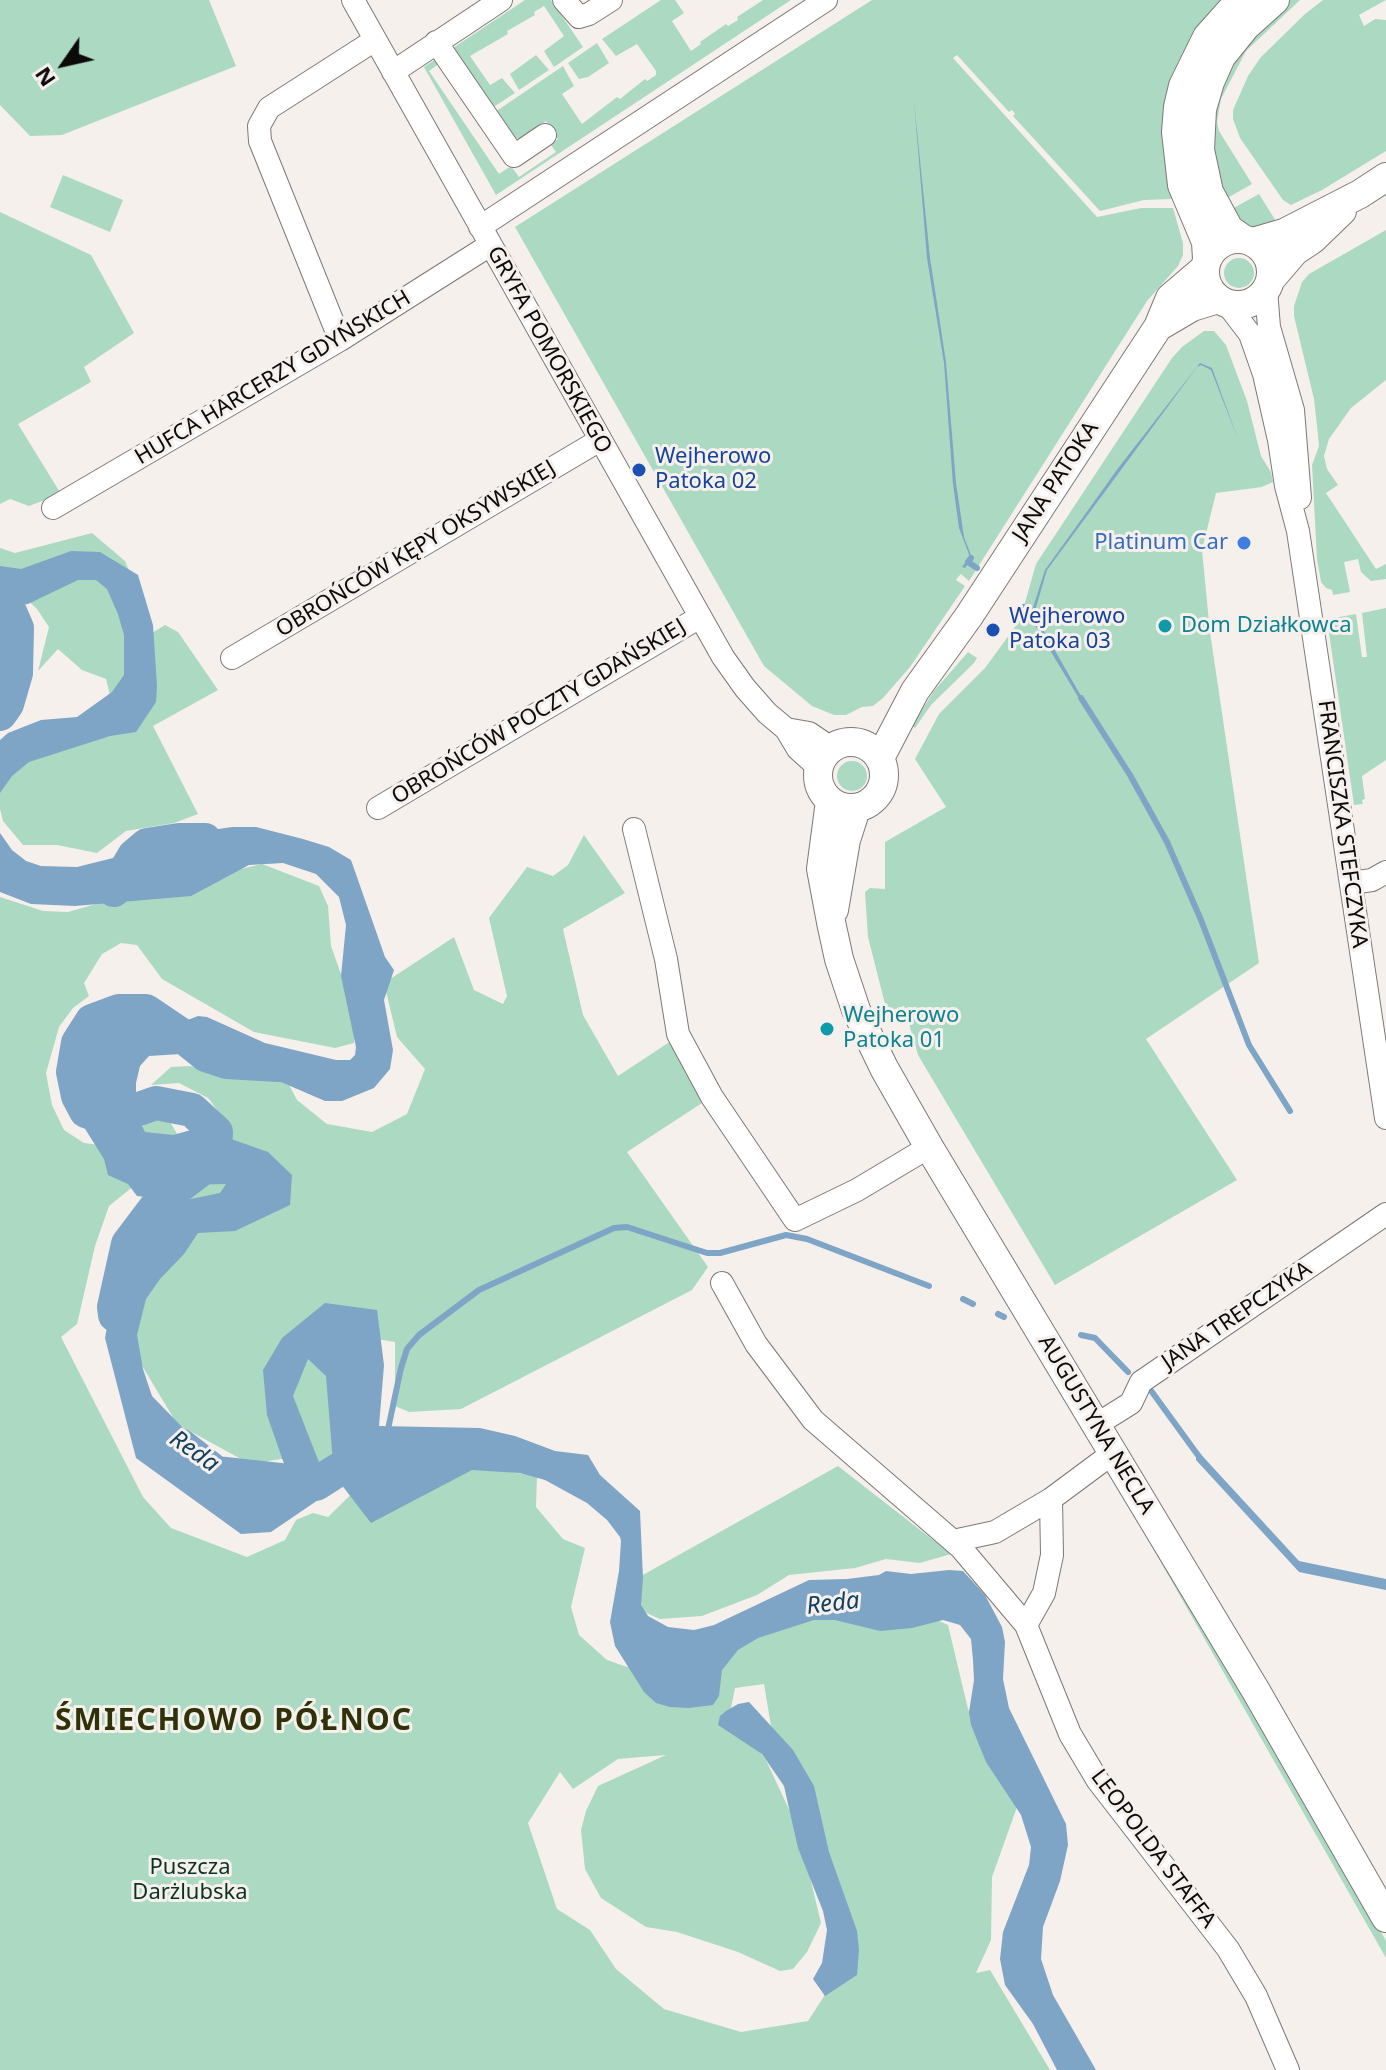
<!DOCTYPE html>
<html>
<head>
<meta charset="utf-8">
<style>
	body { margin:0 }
	#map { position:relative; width:1386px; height:2070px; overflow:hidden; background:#f6f0ed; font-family:"Noto Sans",sans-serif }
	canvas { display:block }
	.north { position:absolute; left:24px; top:24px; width:80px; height:80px; -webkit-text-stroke:6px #f6f0ed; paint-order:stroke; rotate:236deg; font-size:22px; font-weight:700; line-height:32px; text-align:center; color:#0d0b0a }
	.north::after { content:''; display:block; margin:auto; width:28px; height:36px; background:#0d0b0a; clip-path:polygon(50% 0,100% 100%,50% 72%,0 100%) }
</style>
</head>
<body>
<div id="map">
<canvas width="1386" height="2070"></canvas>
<div class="north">N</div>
</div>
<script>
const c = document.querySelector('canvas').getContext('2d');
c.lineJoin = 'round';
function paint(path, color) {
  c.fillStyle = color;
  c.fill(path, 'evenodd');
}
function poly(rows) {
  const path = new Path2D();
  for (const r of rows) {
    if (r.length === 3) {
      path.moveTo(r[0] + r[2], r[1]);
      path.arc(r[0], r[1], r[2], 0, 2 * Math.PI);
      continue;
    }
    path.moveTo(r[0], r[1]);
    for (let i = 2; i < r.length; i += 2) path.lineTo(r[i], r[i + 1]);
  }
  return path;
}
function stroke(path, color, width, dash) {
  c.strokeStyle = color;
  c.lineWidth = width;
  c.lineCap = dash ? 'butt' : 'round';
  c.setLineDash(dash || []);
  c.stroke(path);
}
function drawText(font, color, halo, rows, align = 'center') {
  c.font = font + ' "Noto Sans",sans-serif';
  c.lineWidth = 6;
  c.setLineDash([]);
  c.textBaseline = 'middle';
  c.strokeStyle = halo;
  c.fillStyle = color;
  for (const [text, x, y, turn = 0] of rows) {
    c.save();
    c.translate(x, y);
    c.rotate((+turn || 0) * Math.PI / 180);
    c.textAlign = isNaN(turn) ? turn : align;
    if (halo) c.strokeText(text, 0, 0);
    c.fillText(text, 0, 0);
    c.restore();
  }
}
paint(poly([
	[0,0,209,0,236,66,62,135,30,136,0,105],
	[525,0,551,0,583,47,554,67,544,51,564,36,544,6,534,12,535,15,507,31,508,34,470,56,490,85,502,78,515,93,492,108,453,48],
	[661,0,675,0,684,13,672,21,691,51,701,44,700,42,726,24,728,26,738,20,737,17,763,0,791,0,496,195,424,67,436,59,440,63,429,71,499,174,511,166,519,177,556,152,551,145,558,139,546,121,522,138,513,138,495,112,563,66,574,86,562,94,582,124,617,97,620,99,645,79,647,81,656,75,656,71,637,44,616,56,602,39],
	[872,0,1228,0,1177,197,1171,199,1144,200,1100,211,1013,116,1015,114,1012,110,1009,112,957,55,953,58,1097,217,1141,208,1173,208,1183,243,1183,255,1178,266,1147,301,969,581,961,574,958,577,956,580,965,586,910,667,883,698,873,706,862,707,846,715,834,715,812,706,764,666,515,227],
	[1289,0,1300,0,1246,51,1221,99,1217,122,1219,131,1252,184,1222,201,1208,146,1221,78,1260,25],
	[1323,0,1386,0,1359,15,1364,26,1375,19,1386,20,1386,151,1322,190,1291,205,1283,200,1240,138,1233,119,1233,110,1248,76,1261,57,1305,14],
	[597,43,609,63,588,77,579,79,568,63],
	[536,55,549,70,519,90,510,74],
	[63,175,123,200,110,232,50,207],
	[1259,194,1279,226,1251,230,1228,211],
	[0,212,91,255,134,333,84,367,91,382,18,424,61,494,29,506,10,499,0,504],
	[1386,230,1386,380,1351,408,1329,439,1324,456,1327,469,1338,485,1326,493,1376,569,1386,564,1386,579,1371,581,1361,572,1358,559,1344,562,1350,592,1333,595,1332,590,1326,588,1321,582,1317,559,1312,465,1319,446,1317,426,1314,399,1294,316,1294,306,1302,282,1309,274],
	[1239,273,15],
	[1204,331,1214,331,1226,345,1247,401,1261,456,1271,472,1273,482,1262,487,1216,493,1202,550,1210,632,1259,963,1146,1039,1237,1180,1055,1285,918,1055,904,1006,887,1012,868,937,865,892,870,888,885,889,885,842,946,807,915,759,939,714,985,668,1020,620,1036,564,1172,358,1182,347],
	[92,533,125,561,144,606,152,633,165,625,178,632,218,690,153,726,198,814,174,823,126,831,97,853,57,845,23,845,3,821,0,809,0,780,6,767,115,716,106,679,82,670,58,649,38,671,49,627,37,609,0,574,0,548,15,553],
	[1386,608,1386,760,1362,776,1365,799,1362,800,1363,804,1354,805,1328,626,1334,618,1356,614,1362,657,1367,657,1362,613],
	[968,652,977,658,974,663,931,705,915,728,912,726,934,691],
	[852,776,15],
	[584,835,625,893,563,929,583,1015,618,1076,674,1039,702,1103,627,1152,708,1267,692,1290,461,1409,409,1412,395,1406,395,1342,370,1338,351,1438,311,1471,293,1457,250,1464,177,1424,132,1349,127,1309,133,1257,138,1243,173,1201,199,1189,231,1160,225,1120,208,1098,179,1083,151,1085,171,1067,189,1066,230,1074,286,1079,297,1100,327,1124,372,1132,407,1114,425,1069,397,1037,384,983,454,937,474,990,503,1004,507,996,489,918,527,867,553,876,568,865],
	[262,864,319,886,328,906,331,946,357,1019,354,1043,335,1048,254,1032,162,979,137,945,121,943,102,954,84,983,89,996,73,1008,59,1027,46,1073,52,1105,64,1130,84,1143,116,1147,153,1118,169,1120,180,1139,135,1185,109,1206,95,1246,77,1324,61,1337,143,1497,171,1528,247,1557,285,1540,296,1520,313,1513,328,1517,374,1472,414,1457,537,1476,536,1507,563,1539,585,1548,571,1607,579,1635,607,1660,627,1667,792,1618,920,1612,948,1625,968,1709,1017,1807,992,1877,991,1940,976,1973,990,1970,1050,2070,0,2070,0,897,43,911,68,912,110,900],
	[764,1684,771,1726,811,1801,841,1970,808,2021,741,2032,664,2009,616,1969,590,1930,557,1909,528,1823,560,1772,573,1789,618,1759,666,1755,598,1786,586,1811,581,1830,585,1869,601,1898,646,1927,677,1932,738,1952,780,1971,793,1969,807,1952,821,1923,799,1831,766,1760,730,1713,735,1688],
	[838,1466,951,1554,920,1563,886,1559,855,1568,789,1575,757,1595,702,1616,660,1619,635,1608,641,1576],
	[1146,1536,1163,1560,1222,1655,1386,1941,1386,1958]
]), '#acd9c1');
paint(poly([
	[914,101,930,258,946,362,956,483,964,537,972,558,965,568,962,567,970,557,959,528,953,484,944,363,927,258],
	[1200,363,1212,368,1238,439,1211,370,1201,365,1197,367,1047,570,1034,614,1085,703,1083,705,1030,617,1045,570,1119,467],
	[71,551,100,552,138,575,153,625,157,686,156,702,136,732,110,736,29,762,12,776,0,793,0,740,8,733,41,720,77,717,112,692,124,675,124,635,118,614,107,589,96,580,78,580,28,604,0,607,0,566,21,569],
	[232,827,256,827,303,839,329,847,351,860,385,957,394,970,384,1000,393,1050,390,1069,374,1088,342,1101,325,1101,244,1066,197,1053,149,1056,140,1066,136,1083,136,1114,145,1132,173,1135,191,1130,208,1137,234,1140,268,1152,292,1175,290,1205,235,1231,198,1233,184,1254,160,1279,146,1299,137,1335,143,1369,152,1396,185,1430,219,1477,247,1488,274,1494,290,1481,267,1415,263,1370,282,1338,325,1303,377,1310,384,1365,379,1426,480,1428,515,1436,555,1451,588,1455,600,1475,640,1511,643,1578,641,1605,648,1616,668,1627,694,1630,714,1625,809,1580,847,1579,879,1575,886,1571,911,1574,949,1570,963,1571,985,1595,1002,1627,1005,1642,1003,1679,1009,1708,1066,1824,1068,1845,1060,1881,1043,1927,1041,1959,1053,1995,1096,2070,1057,2070,1033,2024,1005,1985,1000,1959,1003,1932,1029,1865,1031,1847,1021,1815,986,1762,971,1725,969,1712,974,1680,973,1660,971,1639,960,1625,943,1620,912,1628,880,1631,835,1620,814,1620,758,1638,738,1650,722,1670,719,1696,713,1705,689,1708,670,1707,656,1703,644,1692,615,1646,610,1622,619,1571,621,1541,620,1537,607,1520,587,1503,545,1480,520,1473,472,1470,371,1523,334,1475,326,1376,308,1359,293,1396,324,1475,321,1498,271,1532,241,1534,136,1458,105,1338,116,1279,176,1202,220,1193,226,1184,179,1185,145,1197,137,1196,128,1184,108,1175,104,1159,82,1124,85,1072,89,1052,101,1031,113,1026,149,1022,177,1024,198,1016,207,1017,265,1043,336,1060,350,1060,355,1055,356,1047,341,976,346,925,339,897,316,874,283,863,249,865,191,896,75,906,31,904,0,892,0,833,12,850,26,861,41,866,77,867,145,850,160,842,198,832],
	[1196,1449,1299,1561,1386,1579,1386,1590,1299,1572,1196,1460],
	[749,1702,793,1750,814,1786,829,1852,857,1931,859,1950,857,1975,825,1996,813,1979,822,1963,827,1930,823,1911,798,1848,784,1786,762,1754,718,1725,720,1716,726,1711,738,1704]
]), '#7ea5c5');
stroke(poly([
	[971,558,968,562,977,568],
	[1024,607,1034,612,1033,616],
	[1081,698,1130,775,1167,842,1201,920,1249,1045,1290,1111],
	[963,1299,973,1304],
	[998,1314,1004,1317],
	[1081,1335,1095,1338,1128,1372],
	[1152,1392,1200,1458],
	[387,1434,401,1368,407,1349,419,1335,479,1290,614,1228,627,1227,707,1253,720,1253,786,1235,807,1239,929,1286]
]), '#7ea5c5', 6);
stroke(poly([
	[0,589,17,628,16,673,7,704,0,714],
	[114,890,134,856,147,845,179,840,205,840],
	[115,1315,114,1307,128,1244,162,1199,215,1159,216,1132,192,1110,156,1103,110,1119,86,1111,78,1096,73,1072,78,1043,92,1021,119,1011,146,1011,180,1034,206,1055,227,1062,278,1065],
	[180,1445,216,1473,316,1484,371,1449]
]), '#7ea5c5', 34);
const minor = poly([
	[353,0,723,657,745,688,767,713,786,729,798,749,818,767],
	[564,0,579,17,589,14,611,0],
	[436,42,514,156,545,135],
	[393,72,501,0],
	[480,227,826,0],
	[1266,290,1269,327,1293,410,1300,498],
	[1227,304,1250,334,1264,374,1279,440,1286,486,1298,531,1386,1118],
	[340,340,260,141,259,126,269,108,375,40],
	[53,508,340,340,490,245],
	[232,658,600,440],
	[786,729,809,733,831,748],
	[378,808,700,617],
	[634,829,666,959,678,1034,712,1097,795,1220,857,1190,929,1147],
	[1351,883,1372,880,1386,872],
	[722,1283,756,1344,813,1420,961,1548,1026,1625,1070,1734,1098,1781,1228,1949,1256,1996,1288,2070],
	[1096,1425,1131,1403,1141,1382,1386,1214],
	[953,1541,995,1532,1051,1499],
	[1026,1625,1044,1593,1052,1555,1051,1499,1113,1453]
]);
const major = poly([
	[1238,272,33],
	[1243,239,1229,229,1209,192,1200,150,1202,109,1210,82,1221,57,1246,26,1275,0],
	[1253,242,1284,233,1360,194,1386,177],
	[1207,259,1206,242,1182,185,1176,132,1178,107,1183,86,1207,37,1240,0],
	[1270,280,1295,251,1313,239,1342,211],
	[1158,327,1170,298,1204,269],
	[851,775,33],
	[880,758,915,691,969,616,1158,327,1192,307,1218,299],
	[830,801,821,869,831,922,839,959,856,1010,884,1068,929,1147,1256,1691,1386,1918],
	[834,910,846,840,856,809]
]);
stroke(minor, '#7e7876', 24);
stroke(major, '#7e7876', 30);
stroke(minor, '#fff', 22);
stroke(major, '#fff', 28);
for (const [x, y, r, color] of [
	[639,470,8,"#1a4fb4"],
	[1244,543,8,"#3f7fe0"],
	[1165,626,8,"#0f9aa8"],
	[993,630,8,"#1a4fb4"],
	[827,1029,8,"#0f9aa8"]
]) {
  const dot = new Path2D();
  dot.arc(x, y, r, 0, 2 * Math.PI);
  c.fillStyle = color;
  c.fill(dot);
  stroke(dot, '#f6f0ed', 3);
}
drawText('22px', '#0d0b0a', '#f6f0ed', [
	["GRYFA POMORSKIEGO",549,350,61],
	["HUFCA HARCERZY GDYŃSKICH",273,378,-31],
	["JANA PATOKA",1056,482,-57],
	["OBROŃCÓW KĘPY OKSYWSKIEJ",416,549,-31],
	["OBROŃCÓW POCZTY GDAŃSKIEJ",539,712,-31],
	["FRANCISZKA STEFCZYKA",1342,824,82],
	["JANA TREPCZYKA",1237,1316,-34],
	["AUGUSTYNA NECLA",1096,1425,59],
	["LEOPOLDA STAFFA",1153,1849,53]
]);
drawText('22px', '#164399', '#f6f0ed', [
	["Wejherowo",655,457],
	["Patoka 02",655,482],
	["Wejherowo",1009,617],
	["Patoka 03",1009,642]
], 'left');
drawText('22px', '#366cbe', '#f6f0ed', [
	["Platinum Car",1228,543]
], 'right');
drawText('22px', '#0d838f', '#f6f0ed', [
	["Dom Działkowca",1181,626],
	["Wejherowo",843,1016],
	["Patoka 01",843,1041]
], 'left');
drawText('22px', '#093321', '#f6f0ed', [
	["Puszcza",190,1868],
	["Darżlubska",190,1893]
]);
drawText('italic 24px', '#103f60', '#f6f0ed', [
	["Reda",194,1452,35],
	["Reda",833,1604,-7]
]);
c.letterSpacing = '2px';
drawText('bold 30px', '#2f3208', '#f6f0ed', [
	["ŚMIECHOWO PÓŁNOC",234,1721]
]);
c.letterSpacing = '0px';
</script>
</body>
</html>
